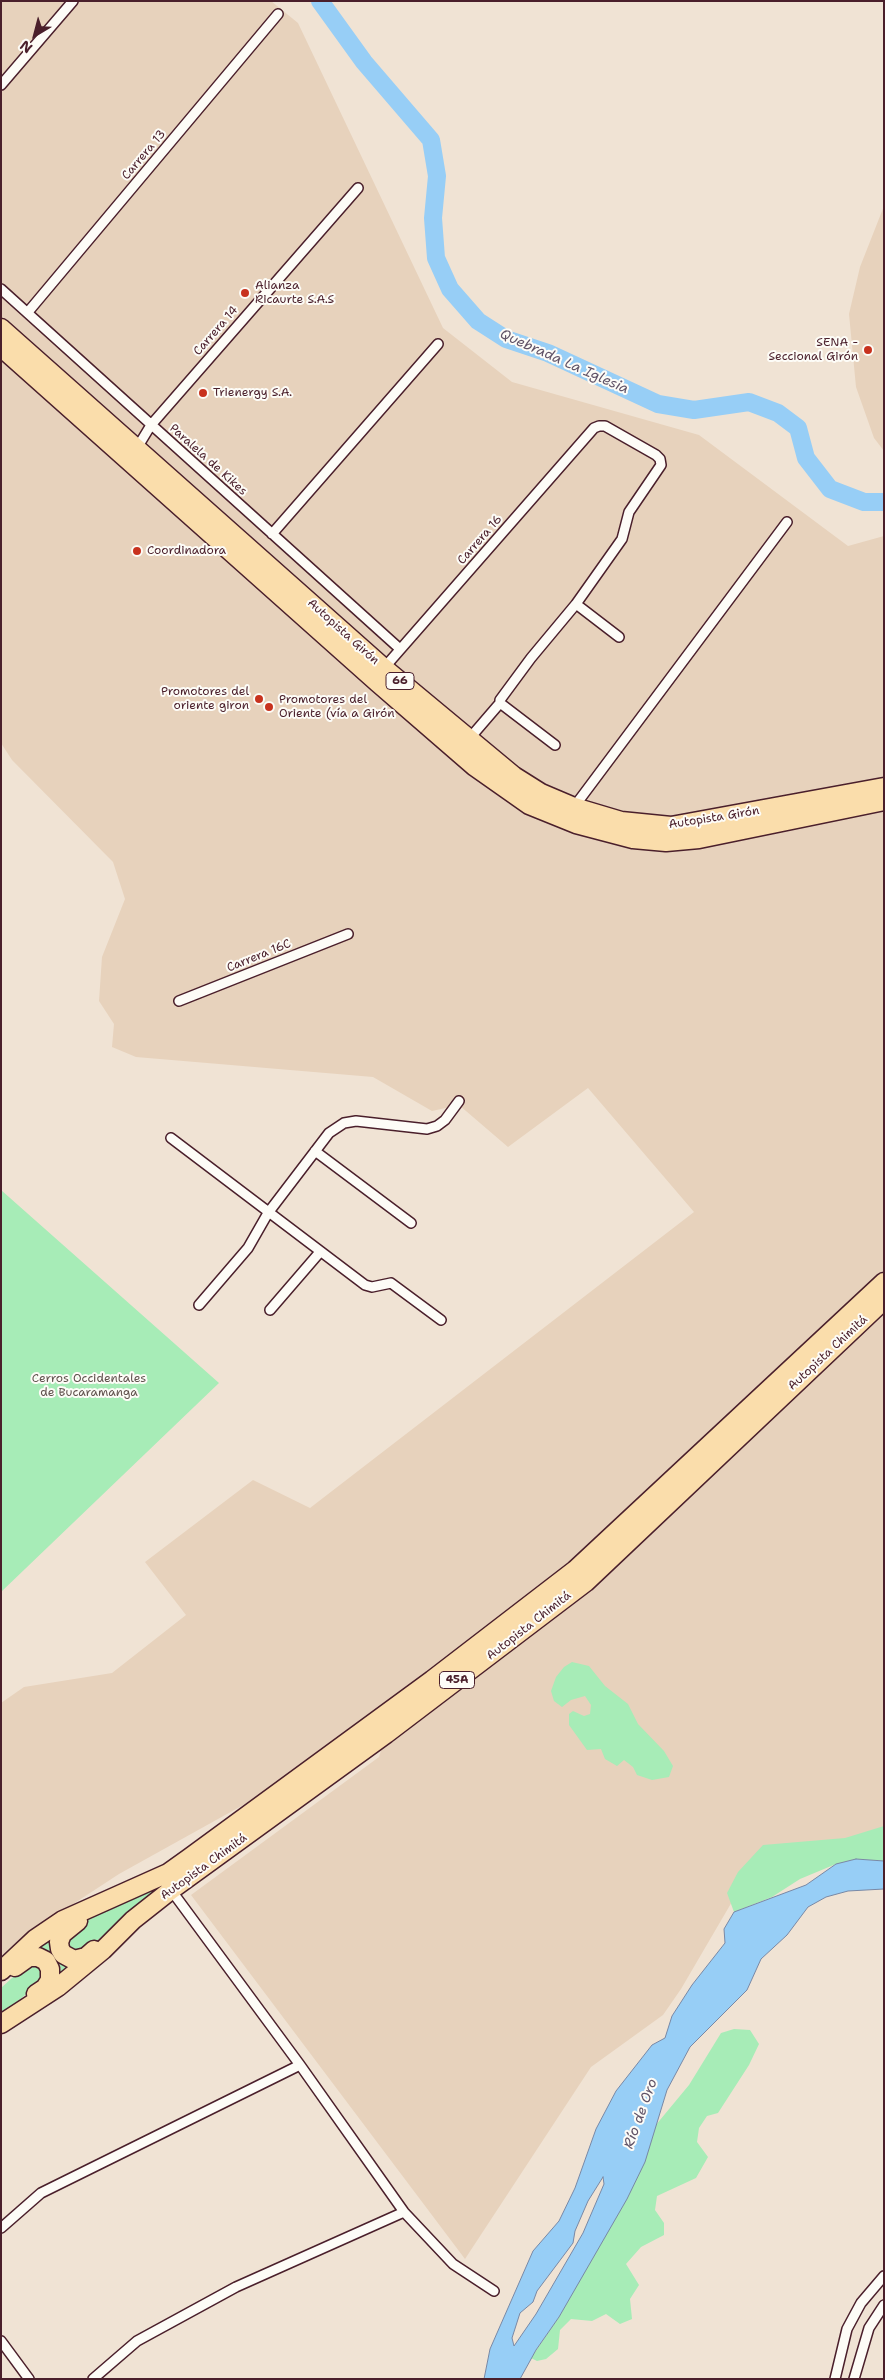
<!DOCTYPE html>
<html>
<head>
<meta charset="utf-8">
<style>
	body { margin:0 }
	#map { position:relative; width:885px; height:2380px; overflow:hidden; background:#f0e3d4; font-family:"Shantell Sans",sans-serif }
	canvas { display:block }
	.frame { position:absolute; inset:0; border:2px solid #4a1f2b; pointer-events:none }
	.north { position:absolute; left:10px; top:10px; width:50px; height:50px; -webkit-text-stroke:4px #fdfcf7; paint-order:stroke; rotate:217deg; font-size:14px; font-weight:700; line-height:20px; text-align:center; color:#4a1f2b }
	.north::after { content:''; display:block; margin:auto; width:18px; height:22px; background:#4a1f2b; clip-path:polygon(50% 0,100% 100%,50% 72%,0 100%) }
</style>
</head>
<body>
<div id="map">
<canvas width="885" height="2380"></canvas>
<div class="frame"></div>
<div class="north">N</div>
</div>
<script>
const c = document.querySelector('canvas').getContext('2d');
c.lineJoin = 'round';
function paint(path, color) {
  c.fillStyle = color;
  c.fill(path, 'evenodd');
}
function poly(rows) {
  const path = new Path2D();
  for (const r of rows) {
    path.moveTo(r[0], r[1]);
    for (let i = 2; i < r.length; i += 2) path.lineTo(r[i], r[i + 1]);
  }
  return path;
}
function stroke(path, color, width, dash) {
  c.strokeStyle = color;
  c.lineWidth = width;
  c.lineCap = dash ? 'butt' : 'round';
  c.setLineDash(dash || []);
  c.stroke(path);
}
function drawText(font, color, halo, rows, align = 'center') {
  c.font = font + ' "Shantell Sans",sans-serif';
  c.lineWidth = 4;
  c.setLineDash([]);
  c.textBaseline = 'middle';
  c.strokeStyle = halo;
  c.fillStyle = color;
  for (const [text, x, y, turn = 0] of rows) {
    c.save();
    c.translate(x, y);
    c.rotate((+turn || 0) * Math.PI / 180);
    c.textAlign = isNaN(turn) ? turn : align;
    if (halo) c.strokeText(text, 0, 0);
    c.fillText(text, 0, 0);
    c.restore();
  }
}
paint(poly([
	[1,1,271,1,298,23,443,328,512,382,699,435,848,546,884,536,884,1830,844,1841,764,1847,681,1989,663,2015,591,2067,465,2259,191,1895,379,1757,386,1734,380,1729,119,1874,35,1929,1,1956,1,1703,24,1687,112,1673,186,1615,145,1562,253,1480,310,1508,694,1212,588,1088,508,1147,459,1105,432,1111,373,1077,136,1057,112,1047,114,1024,99,1001,102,957,125,899,113,862,12,760,1,743],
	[884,206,884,451,874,438,856,387,849,314,860,267]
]), '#e7d2bc');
paint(poly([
	[1,1190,219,1383,1,1592],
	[572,1662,589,1666,605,1686,628,1704,638,1724,664,1751,673,1766,669,1777,652,1780,637,1775,633,1767,624,1760,617,1766,605,1759,601,1749,587,1750,569,1725,569,1714,573,1711,584,1716,590,1714,591,1705,585,1696,571,1700,562,1707,554,1701,551,1691,556,1677,564,1667],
	[884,1826,884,1861,856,1859,836,1864,800,1879,772,1897,734,1912,727,1893,738,1872,763,1845,845,1838],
	[163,1887,83,1952,72,1952,66,1943,75,1928,108,1905,133,1894],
	[61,1927,71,1964,58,1981,61,1969,59,1963,52,1957,28,1952],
	[35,1963,44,1970,42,1981,1,2015,1,1988,23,1968],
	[734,2029,750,2030,759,2044,749,2065,718,2113,707,2116,699,2128,697,2142,708,2157,696,2178,657,2196,655,2210,664,2223,664,2235,641,2247,626,2264,639,2285,630,2299,632,2319,620,2324,606,2314,592,2321,571,2319,560,2330,558,2349,546,2359,537,2361,531,2358,559,2317,579,2280,655,2126,689,2085,721,2033]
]), '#a7ecb7');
const water = poly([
	[856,1859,884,1861,884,1889,848,1891,826,1897,808,1907,787,1935,761,1959,747,1990,690,2047,667,2090,645,2162,627,2199,559,2317,536,2350,520,2379,484,2379,490,2349,533,2251,559,2221,575,2188,596,2129,616,2091,652,2045,665,2038,672,2016,692,1985,725,1943,724,1929,734,1912,806,1885,836,1864,856,1859],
	[603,2177,604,2184,583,2233,536,2314,514,2346,512,2338,520,2313,533,2302,537,2291,573,2243,575,2231,588,2201,603,2177]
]);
paint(water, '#97cef6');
stroke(water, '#7888a5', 1);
stroke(poly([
	[320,1,364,62,431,140,437,176,433,218,436,258,450,289,478,321,506,339,548,353,658,404,694,410,749,402,778,413,798,428,806,458,830,489,864,502,884,502]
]), '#97cef6', 18);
const street = poly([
	[1,85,73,1],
	[1,289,400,649],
	[28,312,278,14],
	[137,448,151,425,358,188],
	[272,534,438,344],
	[384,668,594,428,599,426,605,426,656,455,660,459,661,465,629,512,622,539,576,604,619,637],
	[469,739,500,703],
	[555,745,500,703,500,700,531,658,576,604],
	[574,807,787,522],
	[179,1001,348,934],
	[171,1138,365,1285,372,1287,391,1283,441,1320],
	[315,1151,411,1223],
	[199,1305,248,1248,268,1213,329,1133,344,1123,356,1121,427,1129,437,1126,445,1120,459,1101],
	[270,1310,320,1252],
	[171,1890,300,2065,404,2212,453,2264,494,2291],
	[1,2228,41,2193,300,2065],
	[1,2341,29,2379],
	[93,2379,137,2341,236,2287,404,2212],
	[835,2379,847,2329,861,2303,884,2276],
	[854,2379,869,2328,884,2305]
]);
const highway = poly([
	[1,328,384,668,514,776,541,793,574,807,621,821,671,826,884,787],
	[1,347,378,683,475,767,529,805,576,824,633,839,666,842,699,839,884,801],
	[78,1921,62,1934,59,1942,60,1949,63,1954,74,1960,86,1957,94,1950],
	[15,1967,29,1957,38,1957,46,1961,50,1969,50,1980,45,1988,36,1994],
	[1,1971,35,1939,63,1920,168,1873,189,1858,432,1680,575,1570,884,1282],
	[1,2024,58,1987,103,1950,133,1920,171,1890,386,1734,586,1582,884,1300]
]);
stroke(street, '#4a1f2b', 12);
stroke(highway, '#4a1f2b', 21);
stroke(street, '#fdfcf7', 9);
stroke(highway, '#faddab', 18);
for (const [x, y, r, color] of [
	[245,293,5,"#c8321e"],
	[868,350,5,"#c8321e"],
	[203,393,5,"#c8321e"],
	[137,551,5,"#c8321e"],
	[259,699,5,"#c8321e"],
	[269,707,5,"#c8321e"]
]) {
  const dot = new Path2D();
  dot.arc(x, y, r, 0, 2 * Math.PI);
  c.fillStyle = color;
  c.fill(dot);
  stroke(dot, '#fdfcf7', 2);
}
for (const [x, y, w] of [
	[400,681,28],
	[457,1680,35]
]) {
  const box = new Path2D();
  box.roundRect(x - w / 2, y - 8.5, w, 17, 4);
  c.fillStyle = '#fdfcf7';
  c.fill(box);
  stroke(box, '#4a1f2b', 1);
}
drawText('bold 11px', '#4a1f2b', null, [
	["66",400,681],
	["45A",457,1680]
]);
drawText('12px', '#4a1f2b', '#fdfcf7', [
	["Carrera 13",144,155,-50],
	["Carrera 14",216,331,-49],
	["Paralela de Kikes",208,460,42],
	["Carrera 16",480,540,-49],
	["Autopista Girón",343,632,42],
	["Autopista Girón",714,818,-9],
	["Carrera 16C",259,956,-22],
	["Autopista Chimitá",828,1353,-43],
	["Autopista Chimitá",529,1626,-38],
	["Autopista Chimitá",204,1867,-36]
]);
drawText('12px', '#4a1f2b', '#fdfcf7', [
	["Alianza",255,286],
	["Ricaurte S.A.S",255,300],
	["SENA -",858,343,"right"],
	["Seccional Girón",858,357,"right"],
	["Trienergy S.A.",213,393],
	["Coordinadora",147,551],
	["Promotores del",249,692,"right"],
	["oriente giron",249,706,"right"],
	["Promotores del",279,700],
	["Oriente (vía a Girón",279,714]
], 'left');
drawText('12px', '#61524e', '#fdfcf7', [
	["Cerros Occidentales",89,1379],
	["de Bucaramanga",89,1393]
]);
drawText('italic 14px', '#615468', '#fdfcf7', [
	["Quebrada La Iglesia",564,362,24],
	["Río de Oro",641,2114,-70]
]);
</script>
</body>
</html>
